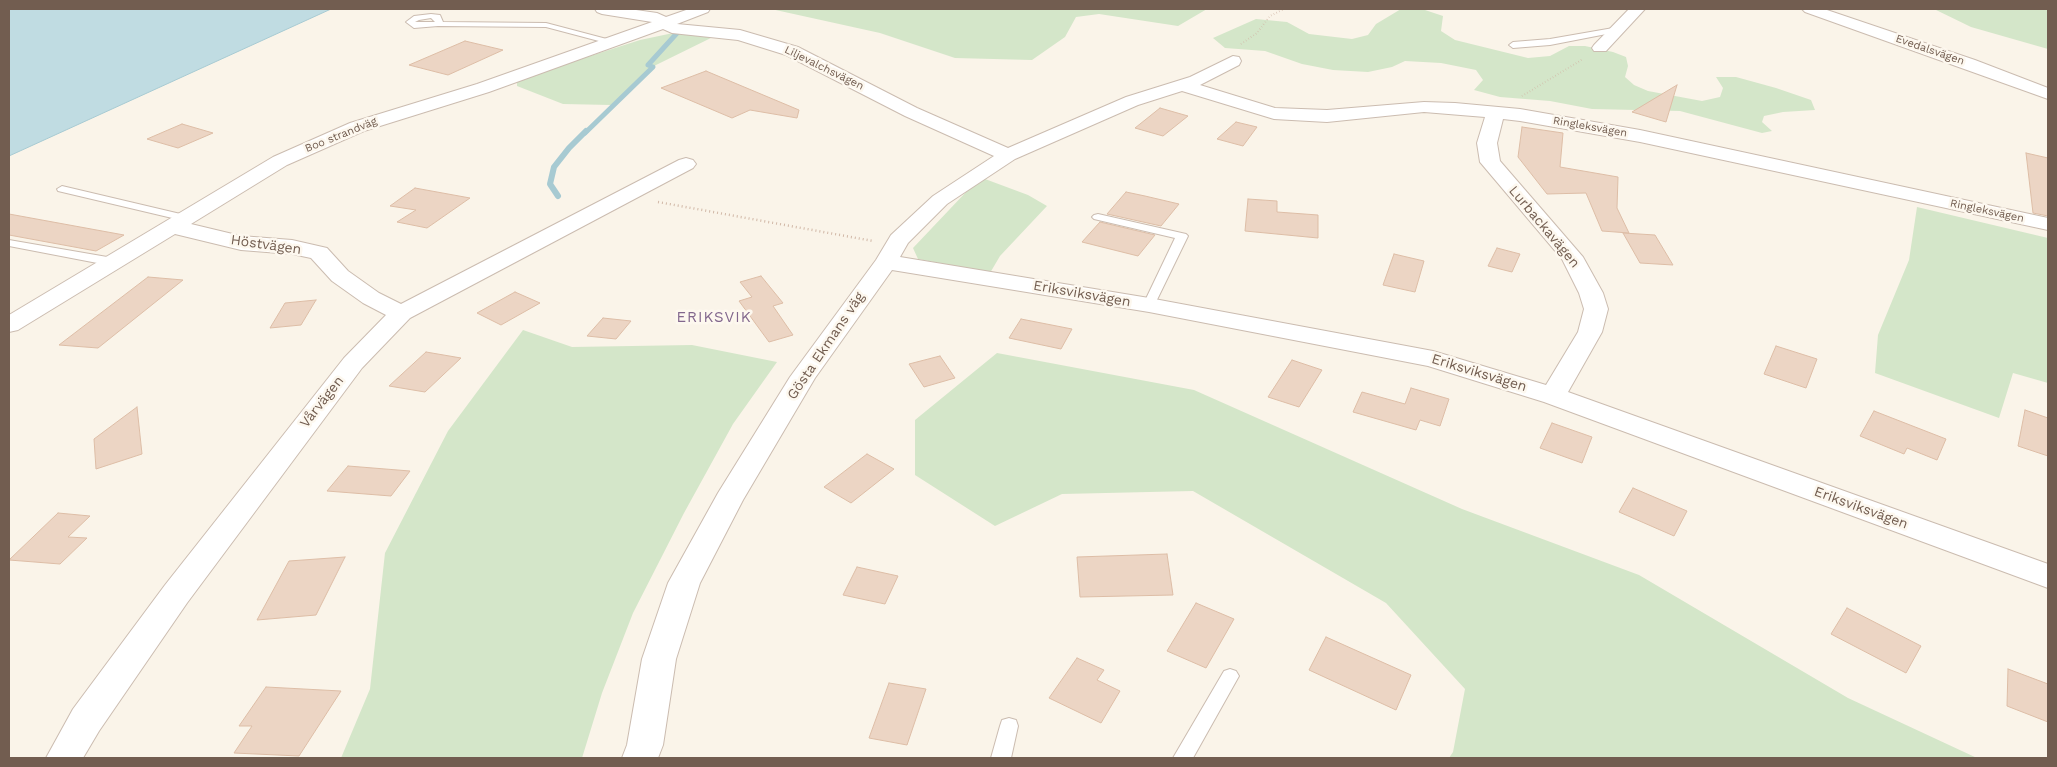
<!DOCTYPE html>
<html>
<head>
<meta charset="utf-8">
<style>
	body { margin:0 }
	#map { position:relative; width:2057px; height:767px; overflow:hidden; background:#faf4e9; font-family:"Work Sans",sans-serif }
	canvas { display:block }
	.frame { position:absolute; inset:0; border:10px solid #725d50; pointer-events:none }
</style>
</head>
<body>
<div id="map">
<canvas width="2057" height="767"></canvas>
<div class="frame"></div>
</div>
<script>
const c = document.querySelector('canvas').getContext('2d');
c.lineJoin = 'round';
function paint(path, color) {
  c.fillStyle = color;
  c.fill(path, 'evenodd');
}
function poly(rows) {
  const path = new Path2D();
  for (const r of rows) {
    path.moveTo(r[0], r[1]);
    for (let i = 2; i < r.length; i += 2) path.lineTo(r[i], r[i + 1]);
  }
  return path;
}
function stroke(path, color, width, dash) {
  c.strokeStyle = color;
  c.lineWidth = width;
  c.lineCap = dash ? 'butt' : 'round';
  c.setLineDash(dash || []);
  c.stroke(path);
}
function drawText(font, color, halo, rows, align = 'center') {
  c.font = font + ' "Work Sans",sans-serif';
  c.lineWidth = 5;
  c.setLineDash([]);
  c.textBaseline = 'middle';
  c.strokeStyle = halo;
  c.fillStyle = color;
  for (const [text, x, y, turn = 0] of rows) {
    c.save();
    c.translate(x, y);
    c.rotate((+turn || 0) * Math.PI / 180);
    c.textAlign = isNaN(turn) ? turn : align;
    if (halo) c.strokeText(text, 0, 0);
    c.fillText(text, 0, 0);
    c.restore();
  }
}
paint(poly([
	[771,9,1207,9,1178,26,1099,14,1076,17,1065,37,1032,60,955,58,880,33],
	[1401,9,1422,9,1443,16,1441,31,1455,40,1528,58,1550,56,1569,46,1585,46,1613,52,1626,57,1628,66,1625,77,1634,85,1648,91,1702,101,1720,97,1723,88,1716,77,1736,77,1776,88,1811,100,1815,110,1783,112,1764,116,1762,122,1772,131,1762,133,1680,111,1592,109,1550,101,1500,97,1474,90,1483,80,1476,70,1441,63,1405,61,1392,67,1368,72,1333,70,1302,64,1265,51,1225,48,1213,38,1256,19,1287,22,1309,34,1352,39,1368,35,1376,24],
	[1934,9,2048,9,2048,49,1971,27],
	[678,32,717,35,656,65,611,105,563,104,517,86,517,81,584,58,640,40],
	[985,179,1028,195,1047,206,1000,256,990,273,918,259,913,248,967,191],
	[1917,207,2048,238,2048,383,2013,373,1999,418,1875,373,1878,335,1909,260],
	[523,330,572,347,692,345,777,362,733,424,684,513,633,613,602,693,582,758,341,758,370,689,385,553,448,431],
	[997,353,1194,390,1462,509,1639,575,1848,698,1977,758,1449,758,1453,752,1465,689,1386,603,1193,491,1062,494,995,526,915,475,915,420]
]), '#d4e6c9');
const water = poly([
	[9,9,331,9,9,156,9,9]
]);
paint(water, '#c0dce2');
stroke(water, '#a7cad2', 1);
stroke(poly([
	[585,133,653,67,648,65,678,32]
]), '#a7cad2', 5);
stroke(poly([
	[558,196,550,184,554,167,569,148,586,131]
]), '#a7cad2', 6);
const building = poly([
	[465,41,503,50,448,75,409,65,465,41],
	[706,71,799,110,797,118,750,110,732,118,661,88,706,71],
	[1677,85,1666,122,1632,112,1677,85],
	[1160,108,1188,116,1163,136,1135,128,1160,108],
	[1236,122,1257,127,1243,146,1217,139,1236,122],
	[182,124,213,133,178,148,147,139,182,124],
	[1522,127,1563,133,1560,167,1618,177,1617,208,1629,233,1602,231,1586,193,1547,194,1518,157,1522,127],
	[2026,153,2048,158,2048,216,2033,213,2026,153],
	[415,188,470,198,427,228,397,222,416,210,390,206,415,188],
	[1126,192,1145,196,1179,204,1161,226,1107,214,1126,192],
	[1248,199,1277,201,1277,212,1318,215,1318,238,1245,231,1248,199],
	[9,214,124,235,96,251,9,235,9,214],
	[1100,222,1155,235,1138,256,1082,242,1100,222],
	[1623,233,1655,235,1673,265,1640,263,1623,233],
	[1497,248,1520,254,1512,272,1488,266,1497,248],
	[1394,254,1424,261,1415,292,1383,285,1394,254],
	[761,276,783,303,773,306,793,335,769,342,739,301,752,297,740,282,761,276],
	[148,277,183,280,98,348,59,345,148,277],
	[515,292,540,303,501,325,477,313,515,292],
	[316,300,301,325,270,328,285,303,316,300],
	[603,318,631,321,616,339,587,336,603,318],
	[1021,319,1072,329,1061,349,1009,338,1021,319],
	[1776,346,1817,359,1806,388,1764,374,1776,346],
	[426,352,461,358,425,392,389,386,426,352],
	[940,356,955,378,924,387,909,364,940,356],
	[1292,360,1322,370,1299,407,1268,397,1292,360],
	[1411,388,1449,399,1440,426,1420,420,1416,430,1353,412,1362,392,1405,404,1411,388],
	[137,407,142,454,96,469,94,439,137,407],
	[2025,410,2048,418,2048,456,2018,446,2025,410],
	[1874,411,1946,439,1937,460,1907,448,1904,454,1860,436,1874,411],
	[1552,423,1592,437,1582,463,1540,448,1552,423],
	[867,454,894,469,851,503,824,487,867,454],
	[348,466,410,471,391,496,327,491,348,466],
	[1633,488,1687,511,1674,536,1619,512,1633,488],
	[58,513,90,516,68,537,87,538,60,564,9,560,58,513],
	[1167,554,1173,595,1080,597,1077,557,1167,554],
	[345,557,316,615,257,620,289,561,345,557],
	[857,567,898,576,885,604,843,595,857,567],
	[1196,603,1234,619,1206,668,1167,651,1196,603],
	[1847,608,1921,646,1906,673,1831,634,1847,608],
	[1326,637,1411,675,1396,710,1309,670,1326,637],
	[1077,658,1104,670,1097,680,1120,691,1101,723,1049,698,1077,658],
	[2008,669,2048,684,2048,722,2007,706,2008,669],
	[889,683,926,689,907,745,869,738,889,683],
	[266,687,341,691,299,756,234,753,252,726,239,726,266,687]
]);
paint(building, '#ecd5c4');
stroke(building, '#ddbda6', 1);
const service = poly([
	[431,14,440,15,443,22,546,23,618,42,614,45,546,27,438,26,414,28,406,22,414,16,431,14],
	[431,18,435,22,415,22,419,20,431,18],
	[1619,27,1622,27,1622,31,1550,45,1513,48,1509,45,1513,42,1550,39,1619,27],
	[62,186,189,216,191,218,185,221,58,191,57,189,62,186],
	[1098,214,1186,234,1188,236,1153,308,1149,309,1143,305,1175,238,1094,219,1092,217,1094,215,1098,214],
	[9,240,113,258,119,262,113,266,9,246,9,240],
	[1230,669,1236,671,1239,676,1193,758,1173,758,1224,671,1230,669],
	[1009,718,1016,720,1018,726,1011,758,991,758,1000,726,1002,720,1009,718]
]);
const minor = poly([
	[595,9,629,9,657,13,666,17,689,9,710,9,708,12,677,24,740,30,798,47,917,108,1008,148,1126,97,1190,77,1233,56,1239,57,1241,61,1239,65,1200,85,1275,108,1327,110,1424,102,1455,103,1520,109,1640,130,2048,218,2048,230,1640,142,1520,121,1503,119,1497,143,1500,161,1583,257,1603,293,1608,309,1602,332,1568,392,2048,564,2048,588,1544,402,1428,366,1149,312,892,270,815,378,743,500,700,583,676,659,663,745,658,758,622,758,627,745,642,659,668,583,718,493,790,377,876,260,891,235,933,196,994,156,905,116,786,55,738,40,672,33,663,29,489,92,364,131,287,165,191,224,241,236,292,240,327,248,348,271,379,293,401,304,679,160,686,158,693,160,696,164,693,168,410,318,362,368,187,603,99,731,83,758,46,758,73,709,165,585,344,358,386,315,363,303,332,281,311,258,292,254,241,250,175,234,18,330,9,332,9,315,273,157,350,123,477,84,652,22,602,14,597,12,595,9],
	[1182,91,1274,119,1327,122,1424,112,1485,117,1477,143,1480,162,1562,259,1579,293,1584,309,1578,332,1546,385,1433,351,1149,298,900,257,908,243,947,204,1015,159,1138,105,1182,91],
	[1629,9,1645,9,1606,51,1594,51,1592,48,1594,45,1629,9],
	[1802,9,1824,9,1975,60,2048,88,2048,99,1805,12,1802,9]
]);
stroke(service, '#cbbcb0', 2);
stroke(minor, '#cbbcb0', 2);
stroke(poly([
	[1241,44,1257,33,1270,16,1284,9],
	[1522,96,1583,59]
]), '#d1b8a7', 2, [0.5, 2.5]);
stroke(poly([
	[658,202,873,241]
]), '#d1b8a7', 2.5, [1, 3]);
paint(service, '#fff');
paint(minor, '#fff');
drawText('11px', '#725d50', '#fdf8ef', [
	["Evedalsvägen",1930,50,19],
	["Liljevalchsvägen",824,68,26],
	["Ringleksvägen",1590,127,10],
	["Boo strandväg",341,135,-22],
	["Ringleksvägen",1987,211,12]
]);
drawText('14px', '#725d50', '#fdf8ef', [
	["Lurbackavägen",1544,227,50],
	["Höstvägen",266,245,8],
	["Eriksviksvägen",1082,294,10],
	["Gösta Ekmans väg",826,346,-56],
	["Eriksviksvägen",1479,373,17],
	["Vårvägen",322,402,-52],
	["Eriksviksvägen",1861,508,20]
]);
c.letterSpacing = '1px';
drawText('15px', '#82678d', '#fdf8ef', [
	["ERIKSVIK",714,318]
]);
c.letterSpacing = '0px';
</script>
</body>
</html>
